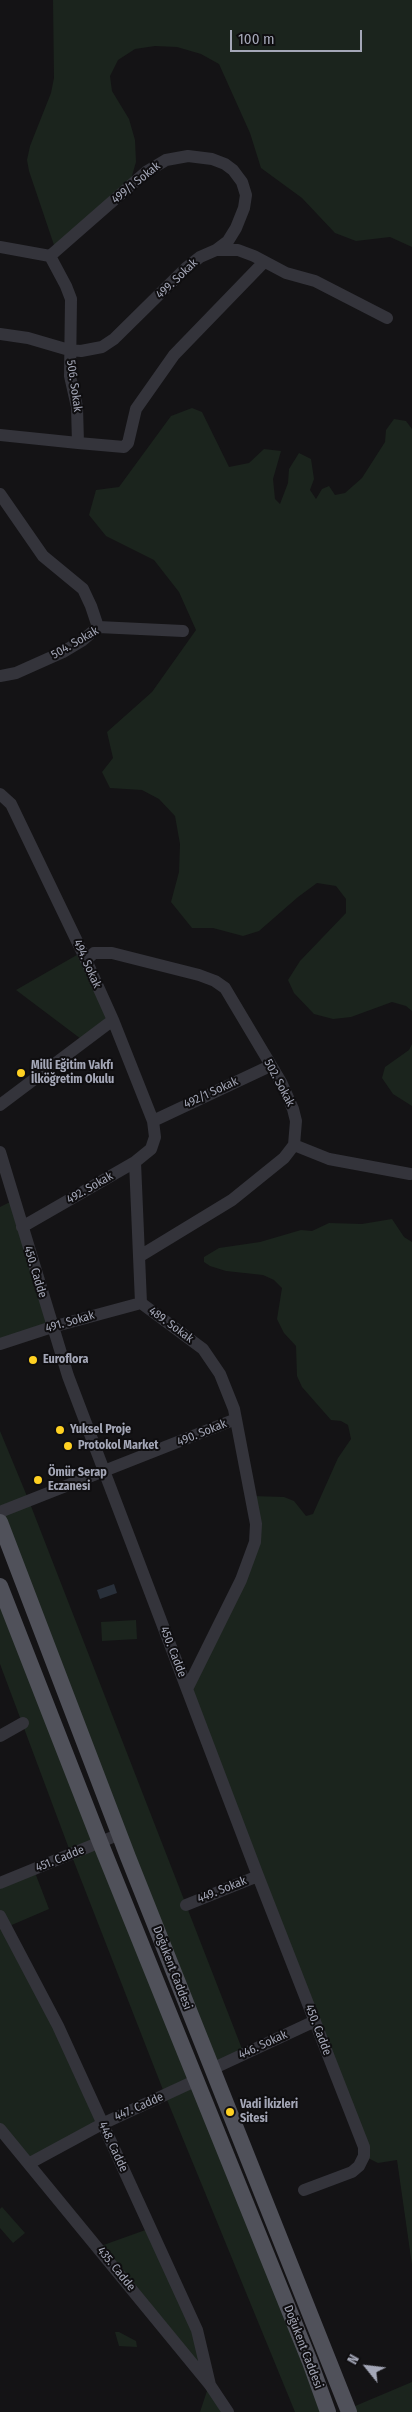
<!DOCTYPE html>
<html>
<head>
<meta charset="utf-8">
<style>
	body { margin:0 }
	#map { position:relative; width:412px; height:2412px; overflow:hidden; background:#141315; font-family:"Fira Sans Condensed",sans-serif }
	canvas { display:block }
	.north { position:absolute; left:342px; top:2342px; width:50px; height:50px; -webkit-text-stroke:4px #0f0e10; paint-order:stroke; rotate:299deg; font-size:14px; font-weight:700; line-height:20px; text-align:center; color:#a4a7b7 }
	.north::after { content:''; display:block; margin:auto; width:18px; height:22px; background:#a4a7b7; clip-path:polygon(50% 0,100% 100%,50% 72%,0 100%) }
	.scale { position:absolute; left:230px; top:30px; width:132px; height:22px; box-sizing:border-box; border:2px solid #a4a7b7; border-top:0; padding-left:6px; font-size:15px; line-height:18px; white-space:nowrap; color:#a4a7b7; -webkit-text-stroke:4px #0f0e10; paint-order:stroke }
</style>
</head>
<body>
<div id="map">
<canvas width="412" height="2412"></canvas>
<div class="north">N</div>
<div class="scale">100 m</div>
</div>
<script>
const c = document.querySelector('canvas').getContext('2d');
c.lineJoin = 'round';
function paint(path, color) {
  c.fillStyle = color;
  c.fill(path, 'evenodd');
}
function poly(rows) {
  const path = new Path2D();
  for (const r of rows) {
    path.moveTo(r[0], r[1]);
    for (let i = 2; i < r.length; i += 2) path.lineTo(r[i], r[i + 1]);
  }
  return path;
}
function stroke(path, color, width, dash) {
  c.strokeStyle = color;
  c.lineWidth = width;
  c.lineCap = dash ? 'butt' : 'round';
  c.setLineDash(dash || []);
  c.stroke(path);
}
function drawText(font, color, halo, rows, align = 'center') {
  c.font = font + ' "Fira Sans Condensed",sans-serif';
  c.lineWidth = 4;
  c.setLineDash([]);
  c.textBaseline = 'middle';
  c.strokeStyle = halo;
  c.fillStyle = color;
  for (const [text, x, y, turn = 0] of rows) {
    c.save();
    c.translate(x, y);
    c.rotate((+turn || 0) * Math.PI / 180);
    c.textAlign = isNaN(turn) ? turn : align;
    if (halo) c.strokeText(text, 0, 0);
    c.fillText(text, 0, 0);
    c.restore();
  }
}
paint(poly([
	[53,0,412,0,412,247,390,237,356,241,335,233,302,198,261,168,250,133,219,64,201,54,177,47,155,46,135,49,118,60,110,76,112,91,129,119,135,140,136,162,129,186,56,251,29,171,27,160,30,146,51,93,54,78],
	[192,408,202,412,229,467,249,463,264,449,281,451,273,479,275,499,280,504,288,483,289,469,299,453,311,459,314,479,310,490,316,499,322,489,329,486,335,495,345,493,362,478,385,442,386,430,394,419,406,421,412,429,412,1011,406,1006,392,1002,351,1017,333,1019,314,1014,294,993,288,980,300,961,346,913,346,899,336,886,317,883,298,897,259,931,243,936,213,928,192,928,171,902,179,872,180,844,175,816,159,799,142,790,110,788,102,772,113,758,107,732,152,692,196,630,179,592,154,560,106,536,89,515,96,490,119,487,171,416],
	[82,952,113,1020,85,1042,16,990],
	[412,1044,412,1106,393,1094,382,1078,385,1067,409,1050],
	[14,1200,52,1327,0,1344,0,1207],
	[392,1219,404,1237,412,1242,412,2265,397,2160,378,2163,364,2156,187,1689,249,1560,252,1496,284,1497,294,1501,306,1516,313,1514,338,1458,351,1439,348,1425,341,1421,331,1420,302,1387,297,1376,296,1346,284,1333,277,1319,282,1288,274,1280,263,1275,226,1271,210,1266,204,1262,204,1257,219,1248,260,1242,301,1230,312,1231,329,1223,362,1224],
	[0,1431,29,1501,244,2054,212,2069,0,1522],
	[0,1586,327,2412,295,2412,165,2095,71,1854,0,1664],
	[136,1620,137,1639,102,1641,101,1622],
	[34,1870,49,1909,7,1927,0,1915,0,1883],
	[0,1916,102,2124,30,2163,0,2129],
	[2,2207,25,2233,13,2243,0,2228,0,2209],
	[151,2228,197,2330,210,2385,228,2412,200,2412,209,2385,98,2247],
	[115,2332,119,2332,136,2341,137,2347,119,2346],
	[412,2382,412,2412,349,2412,348,2409]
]), '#1b241d');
paint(poly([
	[114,1584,117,1593,100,1599,97,1590]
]), '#29303a');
stroke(poly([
	[0,247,50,256],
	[50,256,146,172,166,160,188,156,212,159,225,164,233,170,242,182,246,195,244,208,236,228,228,241,216,250],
	[0,334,28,338,69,350,81,351,102,347,114,339,186,268,200,257,216,250,238,250,254,256,286,273,315,281,387,318],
	[0,435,78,443,77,407,70,376,71,299,66,286,50,256],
	[78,443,124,447,128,443,136,409,174,355,264,262],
	[0,494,43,556,83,589,91,606,98,627],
	[0,676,16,673,63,652,83,640,98,627,183,631],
	[0,794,11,804,86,960,113,1020,153,1121,155,1137,151,1149,135,1162,22,1227],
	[86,960,94,953,112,953,199,975,215,981,225,988,281,1082,293,1109,296,1121,294,1145,284,1158,232,1200,140,1256],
	[0,1105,113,1020],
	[153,1121,270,1066],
	[294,1145,329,1159,410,1174],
	[0,1152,68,1376,258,1876,364,2147,364,2156,359,2166,352,2172,304,2190],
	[135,1162,141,1303,203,1349,220,1374,234,1409,256,1524,255,1542,241,1580,187,1689],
	[0,1344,52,1327,141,1303],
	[0,1512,236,1419],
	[0,1736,23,1723],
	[0,1883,120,1834],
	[186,1905,258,1876],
	[0,1916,58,2026,197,2330,210,2385],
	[212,2069,315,2021],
	[0,2129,210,2385,228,2412],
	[30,2163,102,2124,197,2080]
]), '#34343b', 12);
stroke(poly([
	[0,1522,128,1857,349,2412],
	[0,1586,100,1842,310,2362,328,2412]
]), '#50515a', 16);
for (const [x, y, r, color] of [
	[21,1073,5,"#ffd122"],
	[33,1360,5,"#ffd122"],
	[60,1430,5,"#ffd122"],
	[68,1446,5,"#ffd122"],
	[38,1480,5,"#ffd122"],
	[230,2112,5,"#ffd122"]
]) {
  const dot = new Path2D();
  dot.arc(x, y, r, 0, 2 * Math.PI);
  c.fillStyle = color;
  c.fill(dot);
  stroke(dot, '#0f0e10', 2);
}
drawText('12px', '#a4a7b7', '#0f0e10', [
	["499/1 Sokak",136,183,-39],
	["499. Sokak",177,279,-43],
	["506. Sokak",74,386,82],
	["504. Sokak",75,643,-30],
	["494. Sokak",87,964,66],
	["502. Sokak",279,1083,62],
	["492/1 Sokak",211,1093,-25],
	["492. Sokak",90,1188,-30],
	["450. Cadde",35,1272,73],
	["491. Sokak",70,1322,-16],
	["489. Sokak",171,1325,36],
	["490. Sokak",202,1433,-22],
	["450. Cadde",173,1652,69],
	["451. Cadde",60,1859,-22],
	["449. Sokak",222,1890,-22],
	["Doğukent Caddesi",172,1968,69],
	["450. Cadde",318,2030,69],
	["446. Sokak",263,2045,-25],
	["447. Cadde",139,2107,-24],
	["448. Cadde",113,2147,65],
	["435. Cadde",116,2269,51],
	["Doğukent Caddesi",303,2347,69]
]);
drawText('bold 12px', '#a4a7b7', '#0f0e10', [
	["Milli Eğitim Vakfı",31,1066],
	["İlköğretim Okulu",31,1080],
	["Euroflora",43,1360],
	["Yuksel Proje",70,1430],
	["Protokol Market",78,1446],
	["Ömür Serap",48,1473],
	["Eczanesi",48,1487],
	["Vadi İkizleri",240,2105],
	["Sitesi",240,2119]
], 'left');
</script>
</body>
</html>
